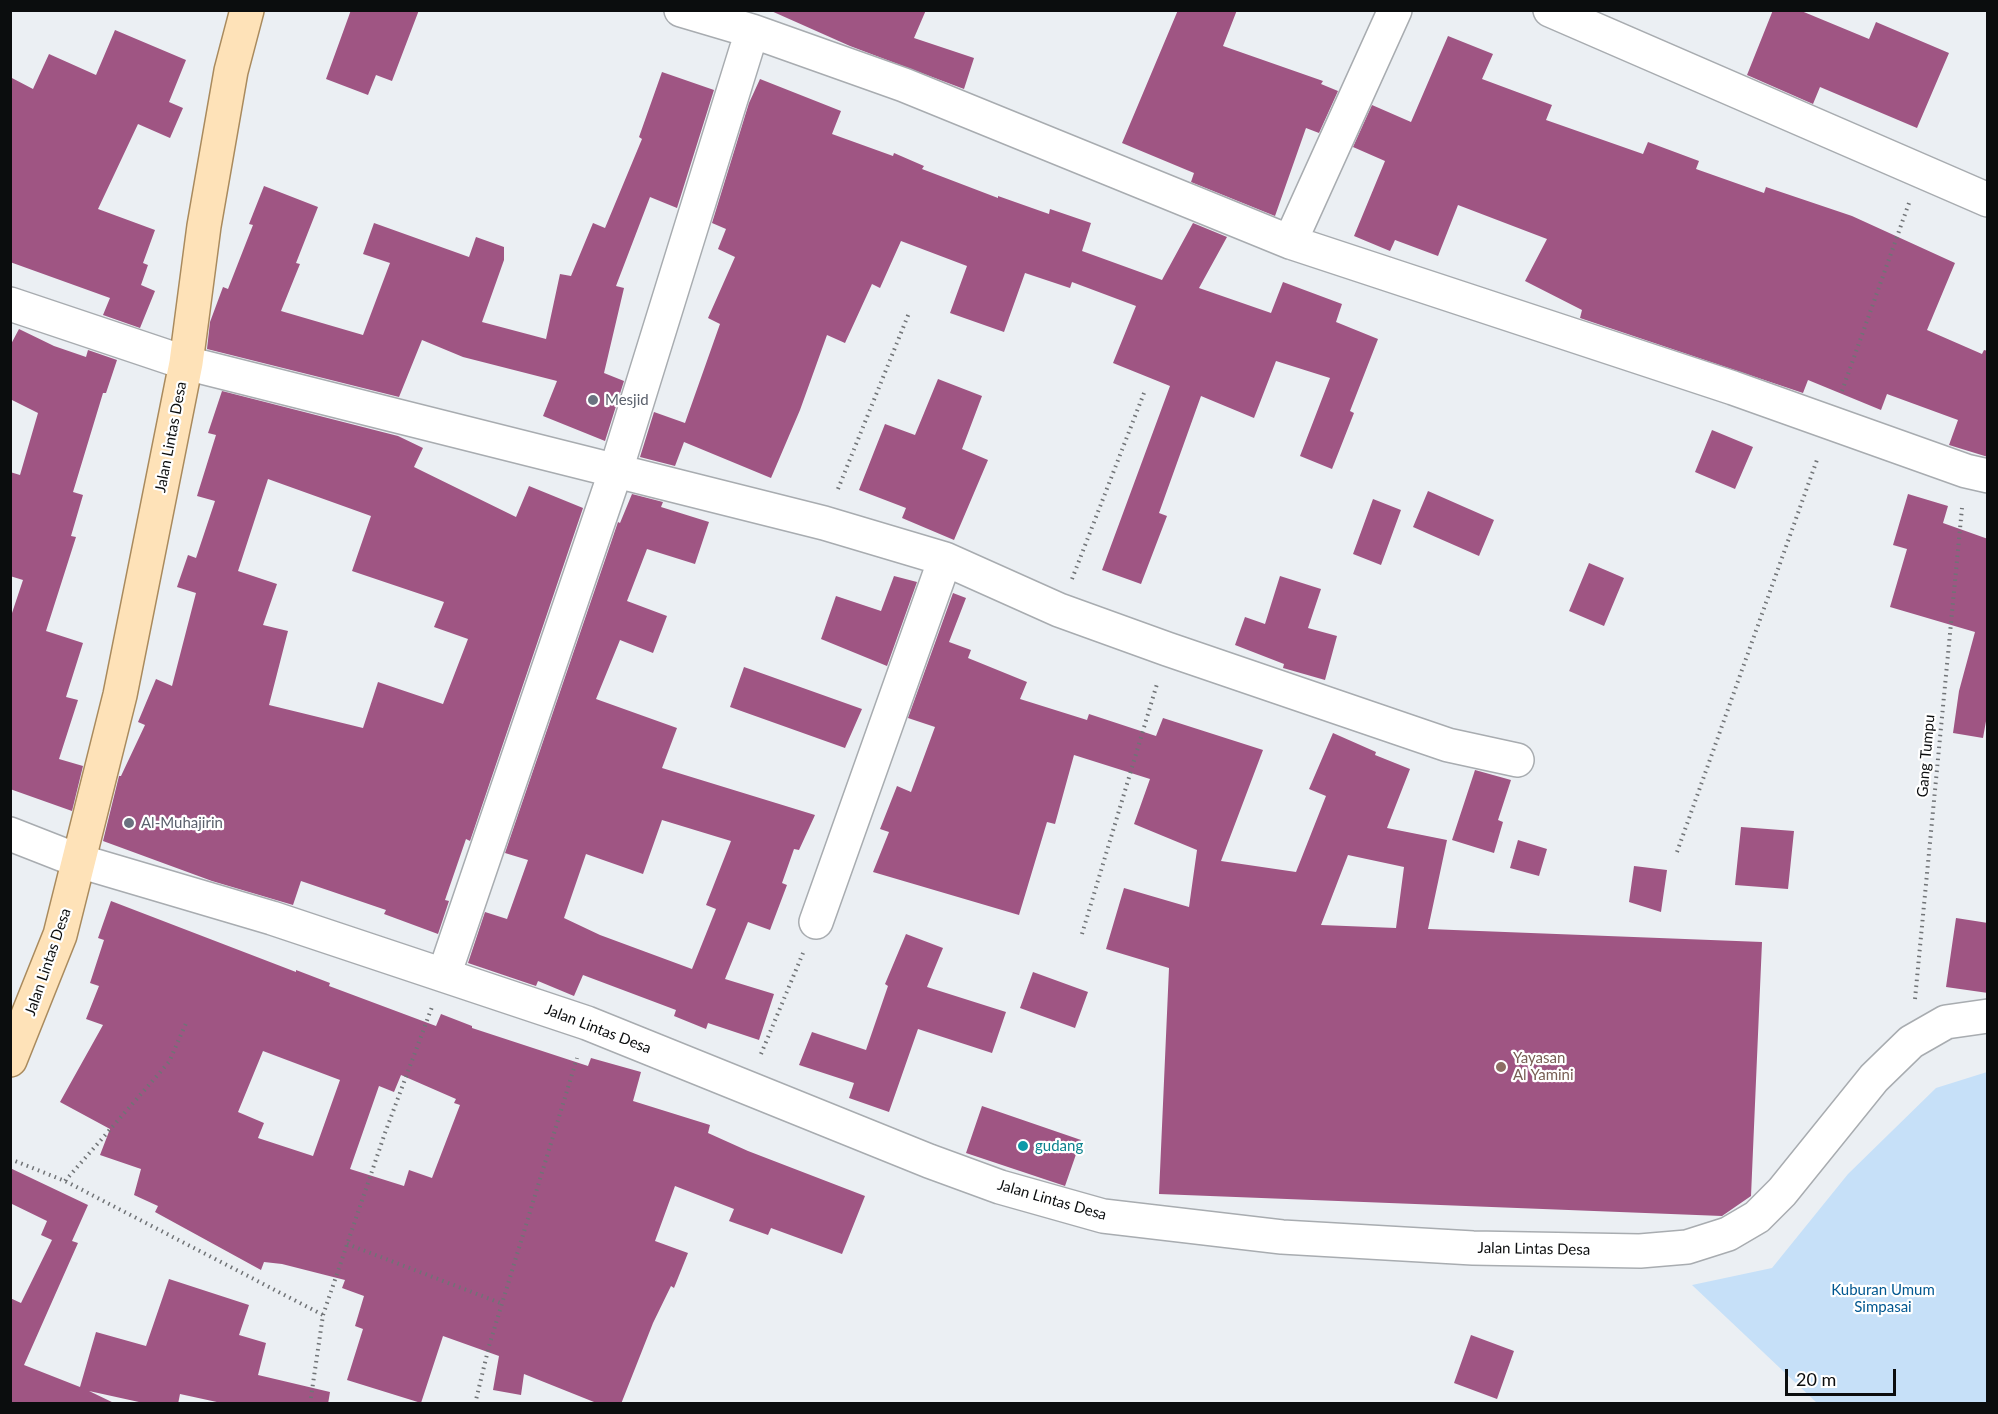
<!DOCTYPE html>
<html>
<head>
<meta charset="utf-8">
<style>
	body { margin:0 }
	#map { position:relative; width:1998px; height:1414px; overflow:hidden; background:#ebeff3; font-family:Lato,sans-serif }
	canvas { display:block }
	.frame { position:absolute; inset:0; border:12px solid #0b0d0e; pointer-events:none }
	.scale { position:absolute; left:1785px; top:1369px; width:111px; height:27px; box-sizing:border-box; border:3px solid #0b0d0e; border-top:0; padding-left:8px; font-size:18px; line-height:21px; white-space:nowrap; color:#0b0d0e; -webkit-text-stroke:4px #fff; paint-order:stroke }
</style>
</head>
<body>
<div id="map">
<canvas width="1998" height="1414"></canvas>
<div class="frame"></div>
<div class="scale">20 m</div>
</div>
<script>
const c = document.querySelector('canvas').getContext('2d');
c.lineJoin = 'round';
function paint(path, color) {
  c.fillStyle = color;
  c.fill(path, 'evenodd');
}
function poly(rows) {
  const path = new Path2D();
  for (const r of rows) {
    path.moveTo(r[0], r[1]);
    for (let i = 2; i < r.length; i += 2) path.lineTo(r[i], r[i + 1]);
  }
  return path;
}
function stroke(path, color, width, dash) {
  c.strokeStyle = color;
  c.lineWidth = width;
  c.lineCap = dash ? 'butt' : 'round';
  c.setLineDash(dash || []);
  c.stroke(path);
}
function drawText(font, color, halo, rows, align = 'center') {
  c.font = font + ' Lato,sans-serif';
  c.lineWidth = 4.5;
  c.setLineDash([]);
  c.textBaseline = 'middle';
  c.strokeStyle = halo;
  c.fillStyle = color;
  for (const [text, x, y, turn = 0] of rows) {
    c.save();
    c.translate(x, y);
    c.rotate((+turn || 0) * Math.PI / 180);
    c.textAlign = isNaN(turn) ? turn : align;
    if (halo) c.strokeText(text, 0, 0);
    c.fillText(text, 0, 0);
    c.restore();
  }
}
paint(poly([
	[1987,1072,1987,1403,1817,1403,1692,1285,1772,1268,1848,1174,1936,1088]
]), '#c6e0f8');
paint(poly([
	[351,10,419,10,392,81,376,75,368,95,326,79],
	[769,10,926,10,914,38,974,58,964,89,850,46],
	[1178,10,1237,10,1223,46,1323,81,1321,84,1338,91,1319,133,1306,128,1275,216,1191,182,1194,173,1122,143],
	[1773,10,1799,10,1869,39,1876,22,1949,53,1917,128,1820,87,1813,104,1747,75],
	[115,30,186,60,169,102,183,108,170,138,138,124,98,209,155,230,143,263,148,265,141,285,155,291,140,328,103,315,110,298,10,262,10,77,33,89,49,54,96,75],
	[1448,36,1493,54,1482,79,1552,105,1546,120,1643,154,1648,142,1699,161,1696,169,1764,193,1766,187,1852,216,1955,263,1927,330,1982,354,1984,350,1988,351,1988,457,1949,445,1958,420,1887,394,1881,410,1808,380,1803,393,1580,318,1582,310,1525,281,1547,239,1458,205,1438,256,1395,240,1390,251,1354,236,1385,161,1353,147,1372,105,1411,122],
	[662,72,714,90,677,208,650,197,616,286,624,288,604,373,624,381,605,441,543,416,557,381,463,357,422,340,399,397,207,349,210,322,223,287,228,289,253,225,249,224,264,186,318,207,296,263,300,264,281,311,363,335,390,263,363,254,374,223,469,257,476,237,504,247,504,260,482,322,546,339,560,274,571,276,593,223,605,228,642,139,639,137],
	[760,79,841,111,832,134,893,156,894,153,924,166,922,169,998,198,998,196,1049,214,1050,209,1091,223,1082,251,1162,280,1193,223,1227,237,1199,288,1271,313,1283,282,1342,304,1336,322,1378,339,1350,411,1354,413,1332,469,1300,456,1330,378,1276,361,1254,418,1201,396,1159,513,1167,516,1141,584,1102,570,1170,386,1113,363,1136,306,1072,282,1070,288,1025,273,1004,332,950,313,967,266,901,241,880,288,872,284,845,343,827,335,800,410,771,478,684,442,675,466,640,457,654,412,685,423,720,324,708,318,735,257,718,249,726,229,712,223,749,103],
	[19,329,54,346,86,357,88,350,117,360,106,393,103,393,73,492,83,495,71,536,76,537,46,631,83,643,66,697,78,700,59,759,83,766,72,811,10,789,10,619,23,580,10,576,10,472,20,475,38,413,10,399,10,346],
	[938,379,982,396,962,449,988,460,954,540,902,518,906,508,859,490,885,424,915,435],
	[222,391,398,436,423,448,414,467,516,517,529,486,583,508,470,841,466,839,445,900,449,901,438,934,384,914,386,910,301,881,293,905,212,881,103,841,119,776,121,776,145,725,138,722,156,679,172,686,196,593,177,587,188,555,196,558,215,501,197,496,216,435,208,433],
	[268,479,371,516,352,571,444,602,434,627,468,639,443,704,378,682,363,728,269,705,288,631,263,625,277,584,238,571],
	[1712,430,1753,447,1735,489,1695,472],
	[1428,491,1494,520,1479,556,1413,527],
	[632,494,663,502,661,507,709,522,695,564,647,549,627,601,667,616,653,653,620,640,596,699,677,728,662,768,815,815,799,850,794,849,782,883,787,885,770,930,748,922,725,979,774,994,759,1040,708,1023,706,1029,674,1016,676,1010,583,975,574,996,538,981,536,986,468,963,485,912,507,919,528,860,505,853,618,522,620,523],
	[662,820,731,841,706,905,716,909,692,969,600,935,564,918,586,854,643,874],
	[1908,494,1948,506,1943,523,1988,539,1988,710,1983,738,1953,733,1959,691,1975,632,1890,607,1907,549,1893,545],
	[1373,499,1401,510,1381,565,1353,554],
	[1589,563,1624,578,1604,626,1569,611],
	[894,576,917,582,887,666,821,639,836,596,881,611],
	[1280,576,1321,589,1308,628,1337,636,1325,680,1283,668,1284,664,1235,645,1245,617,1265,624],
	[953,593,966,598,949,642,971,650,968,658,1027,682,1020,699,1087,720,1089,714,1156,736,1163,718,1263,750,1221,861,1296,872,1326,796,1309,789,1333,733,1376,752,1375,755,1410,769,1387,828,1447,840,1428,929,1762,942,1751,1196,1722,1216,1159,1194,1169,968,1106,949,1124,888,1189,907,1197,850,1134,824,1150,779,1074,755,1055,824,1047,822,1019,915,873,872,889,832,880,829,897,786,911,792,935,727,908,718],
	[1348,855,1404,867,1396,928,1321,925],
	[744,667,862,709,845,748,730,707],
	[1475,770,1511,780,1498,820,1503,822,1494,853,1452,840],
	[1741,827,1794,831,1788,889,1735,885],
	[1518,840,1547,849,1539,876,1510,868],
	[1634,866,1667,870,1661,912,1629,902],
	[111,901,296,972,296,970,330,983,329,986,436,1026,441,1014,472,1026,472,1028,588,1066,591,1058,641,1072,633,1101,710,1125,708,1133,748,1151,865,1196,842,1254,771,1228,768,1235,729,1221,734,1209,675,1186,655,1241,688,1253,674,1288,671,1286,653,1323,621,1404,599,1404,524,1374,521,1395,493,1390,499,1356,443,1336,421,1403,347,1380,363,1329,355,1326,364,1296,342,1288,345,1280,282,1264,264,1262,261,1270,155,1212,158,1206,134,1195,141,1169,100,1155,110,1129,60,1102,103,1025,86,1019,99,986,90,983,104,940,98,938],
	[263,1051,340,1080,313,1156,258,1138,264,1123,238,1112],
	[401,1075,456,1099,454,1103,460,1105,432,1178,409,1170,404,1186,350,1169,379,1086,394,1092],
	[1956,918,1988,923,1988,993,1946,987],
	[906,934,943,948,927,987,1006,1012,992,1053,918,1029,889,1112,849,1098,854,1083,799,1065,812,1032,866,1050,888,986,885,984],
	[1033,972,1088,992,1075,1028,1020,1008],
	[982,1106,1081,1140,1065,1186,966,1153],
	[10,1168,88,1205,72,1241,78,1243,24,1365,80,1387,96,1332,146,1346,169,1279,249,1305,239,1335,266,1343,258,1375,330,1392,328,1404,226,1404,180,1394,178,1404,148,1404,89,1391,116,1404,10,1404,10,1298,21,1303,52,1240,41,1235,47,1221,10,1203],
	[1471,1335,1514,1351,1497,1399,1454,1383]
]), '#9f5583');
const minor = poly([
	[681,10,752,31,904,85,1290,242,1733,388,1966,471,1988,476],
	[1550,10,1988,200],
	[1290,242,1395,10],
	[10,304,186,363,824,523,945,559,816,922],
	[945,559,1059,610,1167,649,1448,745,1517,760],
	[10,834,79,861,272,918,587,1023,929,1161,1000,1187,1103,1216,1282,1237,1473,1248,1640,1251,1687,1247,1728,1234,1757,1217,1782,1192,1874,1078,1911,1042,1946,1022,1988,1016],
	[444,975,616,470,752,31]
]);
const major = poly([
	[10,1060,60,935,120,695,186,363,204,226,231,71,247,10]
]);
stroke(minor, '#a8acb0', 36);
stroke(major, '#a98a5d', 36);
stroke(poly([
	[1842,391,1909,203],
	[838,489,909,313],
	[1072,579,1144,393],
	[1677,852,1818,457],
	[1082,934,1157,684],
	[1915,999,1962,508],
	[761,1054,803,953],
	[10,1159,65,1181,323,1315],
	[65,1181,169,1062,187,1021],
	[347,1244,503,1304],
	[310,1404,323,1315,385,1133,432,1007],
	[475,1404,489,1346,577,1058]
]), '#707376', 4, [1.5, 4.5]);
stroke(minor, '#fff', 33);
stroke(major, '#fee2b8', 33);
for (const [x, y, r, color] of [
	[593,400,6,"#6b7280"],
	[129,823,6,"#6b7280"],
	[1501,1067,6,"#8d6e63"],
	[1023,1146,6,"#0f9aa8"]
]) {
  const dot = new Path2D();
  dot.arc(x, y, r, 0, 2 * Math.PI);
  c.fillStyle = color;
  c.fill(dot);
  stroke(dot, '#fff', 2);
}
drawText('15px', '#5b616d', '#fff', [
	["Mesjid",605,400],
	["Al-Muhajirin",141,823]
], 'left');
drawText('15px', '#0b0d0e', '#fff', [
	["Jalan Lintas Desa",171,437,-79],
	["Gang Tumpu",1926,756,-85],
	["Jalan Lintas Desa",48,962,-71],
	["Jalan Lintas Desa",598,1029,21],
	["Jalan Lintas Desa",1052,1200,16],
	["Jalan Lintas Desa",1534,1249,1]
]);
drawText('15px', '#785e54', '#fff', [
	["Yayasan",1513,1058],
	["Al Yamini",1513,1075]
], 'left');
drawText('15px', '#0d838f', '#fff', [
	["gudang",1035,1146]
], 'left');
drawText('15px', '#025891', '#fff', [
	["Kuburan Umum",1883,1290],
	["Simpasai",1883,1307]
]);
</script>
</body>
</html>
